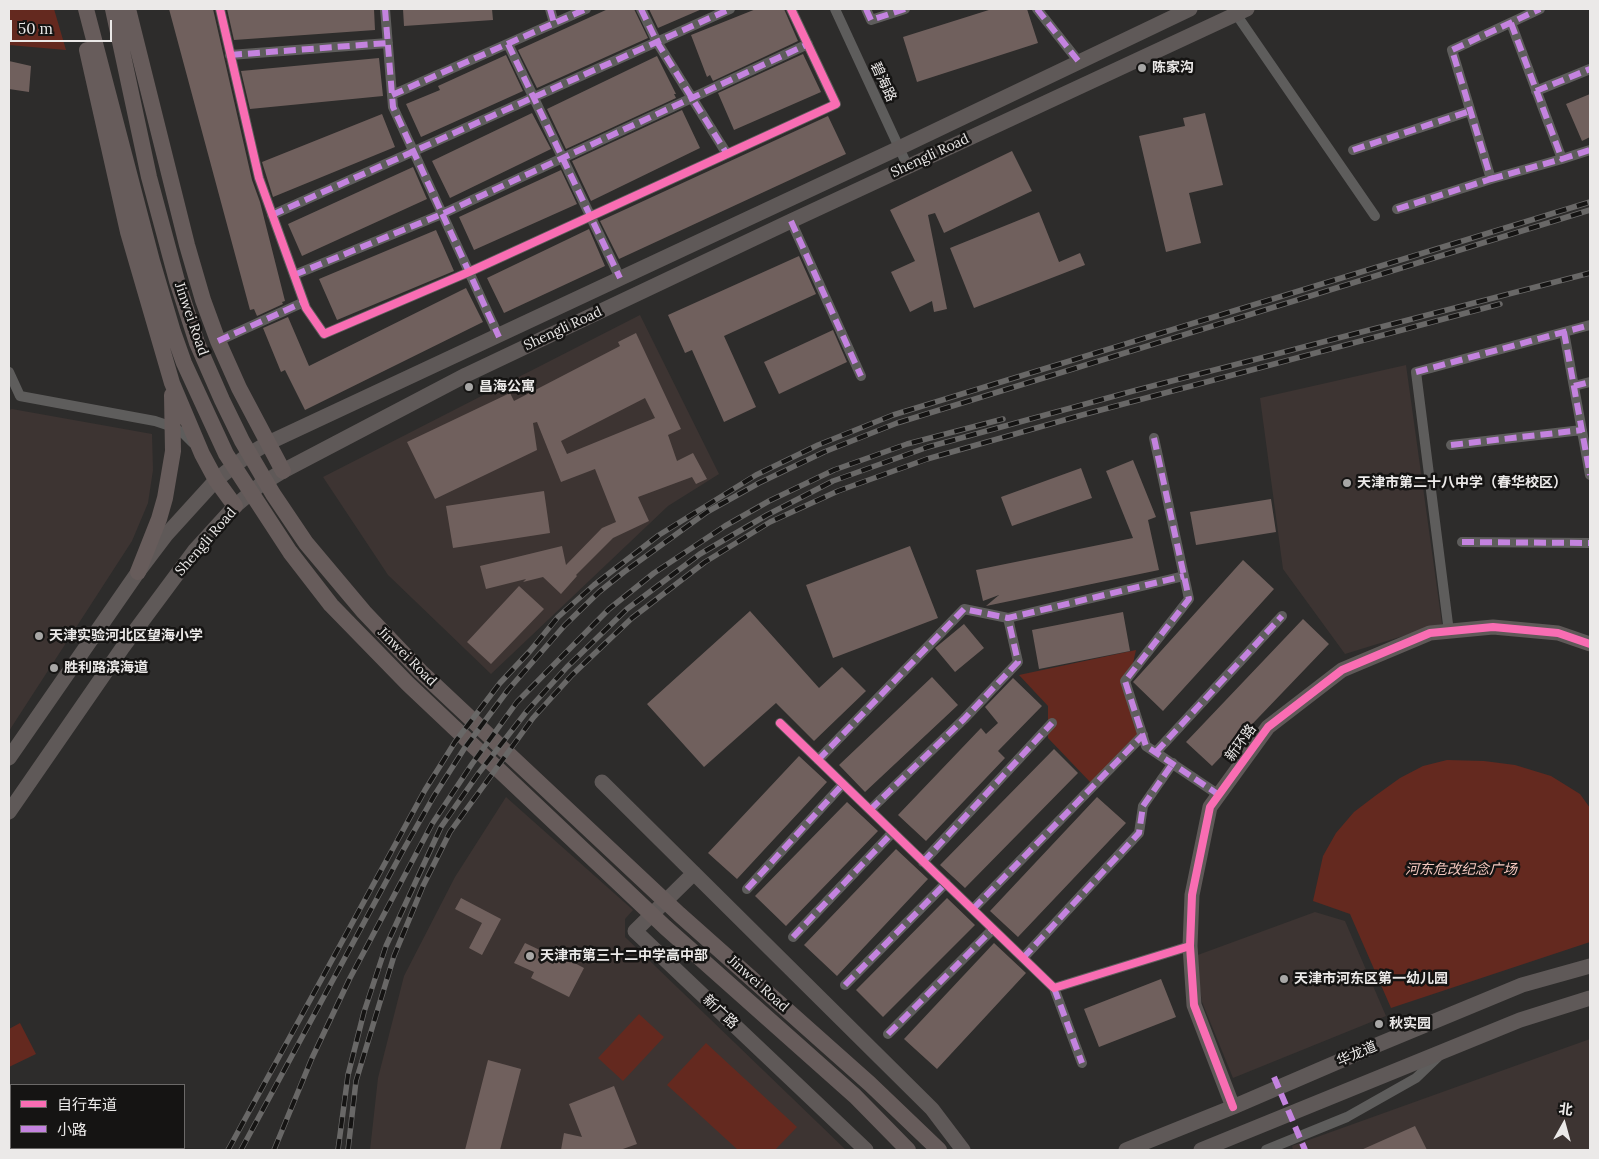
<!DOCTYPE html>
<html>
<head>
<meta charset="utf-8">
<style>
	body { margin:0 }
	#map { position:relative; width:1599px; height:1159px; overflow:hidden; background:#2d2c2b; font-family:Lora,"Noto Sans SC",serif }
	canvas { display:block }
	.frame { position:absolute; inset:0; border:10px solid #ebe9e8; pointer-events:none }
	.legend { position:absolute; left:10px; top:1084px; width:175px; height:65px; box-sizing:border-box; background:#151413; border:1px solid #6b6968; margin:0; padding:6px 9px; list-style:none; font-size:15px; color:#ebe9e8 }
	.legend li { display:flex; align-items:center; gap:10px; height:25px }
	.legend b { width:25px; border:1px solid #6b6968 }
	.north { position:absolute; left:1539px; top:1099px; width:50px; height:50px; -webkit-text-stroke:4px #151413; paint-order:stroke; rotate:7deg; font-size:14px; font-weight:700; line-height:20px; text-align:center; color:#ebe9e8 }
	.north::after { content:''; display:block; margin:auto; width:18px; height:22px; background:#ebe9e8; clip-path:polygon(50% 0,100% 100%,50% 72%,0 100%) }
	.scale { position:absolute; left:10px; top:20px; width:102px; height:22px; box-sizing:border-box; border:2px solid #ebe9e8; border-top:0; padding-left:6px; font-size:15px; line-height:18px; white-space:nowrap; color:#ebe9e8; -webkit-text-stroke:4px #151413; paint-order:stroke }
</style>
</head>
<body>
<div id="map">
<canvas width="1599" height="1159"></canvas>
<div class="frame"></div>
<ul class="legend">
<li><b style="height:6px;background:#f96db3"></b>自行车道</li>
<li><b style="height:6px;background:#c483df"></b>小路</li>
</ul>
<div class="north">北</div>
<div class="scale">50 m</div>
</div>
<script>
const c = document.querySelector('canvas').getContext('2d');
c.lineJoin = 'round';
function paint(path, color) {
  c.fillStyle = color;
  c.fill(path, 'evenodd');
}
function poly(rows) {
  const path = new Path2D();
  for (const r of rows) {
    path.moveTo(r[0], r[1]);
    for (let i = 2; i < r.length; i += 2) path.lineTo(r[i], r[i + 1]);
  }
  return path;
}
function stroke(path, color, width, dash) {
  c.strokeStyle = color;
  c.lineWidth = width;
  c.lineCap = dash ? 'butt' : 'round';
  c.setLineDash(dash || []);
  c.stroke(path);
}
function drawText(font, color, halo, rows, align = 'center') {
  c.font = font + ' Lora,"Noto Sans SC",serif';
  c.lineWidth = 5;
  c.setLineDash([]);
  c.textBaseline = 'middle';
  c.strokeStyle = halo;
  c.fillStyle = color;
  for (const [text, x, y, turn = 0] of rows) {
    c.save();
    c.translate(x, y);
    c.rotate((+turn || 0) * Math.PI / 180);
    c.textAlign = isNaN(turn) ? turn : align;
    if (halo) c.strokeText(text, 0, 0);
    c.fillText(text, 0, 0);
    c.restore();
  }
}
paint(poly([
	[640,315,719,474,668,506,491,674,388,575,323,477],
	[1406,365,1442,624,1345,654,1283,569,1260,398],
	[12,409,152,434,153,470,148,503,132,541,9,731,9,410],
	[506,797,633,910,625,919,625,937,846,1150,370,1150,378,1078,404,976,455,877],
	[1315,912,1345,921,1386,1016,1233,1078,1202,1002,1195,956],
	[1590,1039,1590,1150,1293,1150,1292,1146]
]), '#3d3432');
paint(poly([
	[9,9,54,9,66,50,9,45],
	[1136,650,1127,690,1140,734,1091,783,1048,738,1048,706,1019,675],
	[1447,760,1484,761,1515,765,1551,776,1580,794,1590,808,1590,942,1391,1008,1350,914,1313,901,1323,856,1336,833,1354,812,1375,796,1400,778,1423,766],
	[639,1014,664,1037,623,1081,598,1058],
	[20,1023,36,1054,9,1067,9,1029],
	[706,1043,797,1127,775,1150,738,1150,667,1085]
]), '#64291f');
paint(poly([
	[169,9,213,9,252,180,260,202,285,301,282,302,283,304,257,316,254,309,250,310],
	[227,9,374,9,375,30,234,40],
	[403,9,492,9,493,20,404,26],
	[608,9,634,9,648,38,537,88,518,50],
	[649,9,702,9,658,28],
	[756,9,784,9,798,41,713,81,710,75,707,77,691,35],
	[992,9,1027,9,1038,43,917,82,903,37],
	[803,54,821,92,734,130,718,93],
	[506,55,523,91,421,137,406,104,440,90,438,86],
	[657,56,676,94,674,94,676,98,566,149,547,109],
	[379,58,383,96,250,109,241,71],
	[9,61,31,66,29,92,9,89],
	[1590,94,1590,137,1582,141,1566,104],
	[682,110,700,148,591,201,572,161],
	[532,113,551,149,450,198,432,161],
	[1205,113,1223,185,1189,193,1201,243,1166,252,1139,136,1185,126,1183,118],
	[382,114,395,147,273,197,262,162],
	[828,116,846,154,619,259,600,221],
	[1012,151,1032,191,944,233,935,213,928,215,947,309,934,312,932,301,910,312,891,272,915,261,890,210],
	[413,167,427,199,302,256,288,224],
	[561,170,577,204,474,250,459,217],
	[1039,212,1059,262,1080,253,1085,265,974,308,950,248],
	[589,229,605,266,504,313,487,278],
	[436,230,454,271,337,320,319,279],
	[799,256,816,294,724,336,756,407,724,422,692,350,685,353,668,315],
	[466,288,483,322,305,410,285,370,281,372,263,328,288,317,309,366],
	[833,330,847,362,779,394,764,362],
	[636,333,681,429,668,435,677,461,693,453,707,479,696,484,692,477,638,497,649,521,613,538,576,575,577,576,561,594,543,577,523,582,526,579,486,589,480,566,562,546,566,565,602,528,616,522,595,469,561,482,537,422,533,423,537,450,435,499,407,442,510,393,514,401,620,346,618,342],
	[645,398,655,418,567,454,561,441],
	[1133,460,1156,517,1148,520,1159,570,986,606,999,595,983,601,976,570,1133,538,1106,471],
	[1081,468,1092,498,1012,526,1001,497],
	[544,491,550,533,453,548,446,506],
	[1271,499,1276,532,1196,545,1190,512],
	[910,546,938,618,833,658,806,585],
	[1243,560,1274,589,1163,711,1133,682],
	[519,586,544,609,491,664,467,642],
	[750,611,819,688,842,667,866,691,814,741,776,703,704,767,647,704],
	[1123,612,1130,651,1039,669,1032,630],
	[1303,619,1329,644,1212,766,1186,742],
	[964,624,984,648,955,672,935,648],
	[932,677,958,705,865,792,839,765],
	[1013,678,1042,706,998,751,1005,758,926,841,898,815,981,728,986,734,998,723,985,707],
	[1054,749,1078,773,965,888,940,865],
	[799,756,827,782,737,879,708,853],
	[1097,797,1126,823,1018,937,990,911],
	[847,802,878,831,786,926,755,896],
	[896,849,928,879,837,976,804,945],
	[461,898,501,919,482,955,469,948,482,923,455,909],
	[947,898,975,925,883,1017,856,990],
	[525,943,544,952,546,948,584,968,569,997,531,978,534,972,514,963],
	[994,943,1026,973,937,1069,904,1039],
	[1161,979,1176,1017,1099,1047,1084,1009],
	[488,1060,521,1069,500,1150,465,1150],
	[614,1086,637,1144,620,1150,561,1150,564,1133,582,1137,569,1104],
	[1415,1126,1427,1150,1361,1150]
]), '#70605d');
stroke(poly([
	[220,9,259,178,306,308,324,334,469,272,836,104,791,9],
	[385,9,393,107,499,337],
	[550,9,554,23],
	[641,9,657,42,727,154],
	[835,9,908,167],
	[866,9,871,20,905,9],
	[1037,9,1079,62],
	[1236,14,1375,216],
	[1511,23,1562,159,1590,150],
	[508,44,620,278],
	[230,55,388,43],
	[1536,91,1590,69],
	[392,95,586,9],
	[1353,150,1470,111],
	[1491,179,1562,159],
	[1397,209,1491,179,1452,50,1540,9],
	[272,215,730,9],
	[791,221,861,376],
	[294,275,442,214,808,44],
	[1564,332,1590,475],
	[218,341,304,302],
	[9,372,20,396,155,421,173,427,184,434,193,443],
	[1574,386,1590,382],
	[1154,438,1189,599,1125,681,1146,746,1219,795],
	[1451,445,1582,430],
	[1462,542,1590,543],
	[1449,632,1416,372,1590,325],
	[780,723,1054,988,1190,946],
	[1156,752,1282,616],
	[818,760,964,609,1008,618,1184,576],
	[870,810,964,719,1018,662,1008,618],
	[923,862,1052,723],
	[747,889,843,784],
	[973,909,1143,735],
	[793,937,893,832],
	[1023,958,1139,833,1143,806,1173,763],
	[845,985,946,883],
	[1054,988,1082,1063],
	[888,1034,993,929],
	[1266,1150,1347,1117,1416,1078,1439,1056]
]), '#5e5d5c', 10);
stroke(poly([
	[9,758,138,572,166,535,216,480,248,455,268,443,899,148,1190,9],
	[602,782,932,1109,963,1150],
	[9,812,123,647,195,550,235,506,260,485,283,471,466,375,791,221,1247,9],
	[694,873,635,931,866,1150],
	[1233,1107,1194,1005,1190,946,1192,895,1210,807,1268,727,1342,670,1430,633,1493,627,1558,633,1590,644],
	[1126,1150,1233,1107,1377,1045,1522,985,1590,966],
	[1201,1150,1520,1020,1590,998]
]), '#5f5958', 15);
stroke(poly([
	[86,9,152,261,173,332,184,363,226,454,290,552,331,605,408,684,665,927,855,1096,908,1150],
	[113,9,149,177,177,281,197,343,222,400,242,441,273,494,306,543,364,612,421,672,679,914,870,1084,939,1150],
	[128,9,187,245,203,300,218,341,239,388,283,471],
	[87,50,128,232,172,383,202,454,216,480,235,506],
	[138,572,159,519,165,498,173,451,172,395]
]), '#675c5b', 16);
const rail = poly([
	[228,1150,425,790,455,742,500,683,530,651,558,617,594,585,659,535,756,475,818,445,893,415,1590,202],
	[241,1150,401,854,434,796,464,749,508,690,565,625,599,592,624,572,707,512,759,483,824,452,897,423,1590,210],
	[274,1150,312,1058,350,978,432,824,472,764,517,702,609,609,654,573,725,526,769,501,834,470,907,444,1003,419],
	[338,1150,348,1075,364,1012,386,946,441,827,478,774,527,711,567,667,627,609,700,554,767,515,833,481,928,447,1133,391,1590,273],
	[348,1150,356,1081,394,956,423,886,450,832,533,718,572,675,632,618,705,562,770,522,838,491,927,459,1082,415,1500,304]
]);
stroke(rail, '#696867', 5.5);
stroke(rail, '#151413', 4, [11]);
stroke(poly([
	[385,9,393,107,499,337],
	[550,9,554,23],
	[641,9,657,42,727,154],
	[866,9,871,20,905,9],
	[1037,9,1079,62],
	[1511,23,1562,159,1590,150],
	[508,44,620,278],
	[230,55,388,43],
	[1536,91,1590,69],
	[392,95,586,9],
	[1353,150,1470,111],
	[1491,179,1562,159],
	[1397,209,1491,179,1452,50,1540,9],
	[272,215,730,9],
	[791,221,861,376],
	[294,275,442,214,808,44],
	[1564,332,1590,475],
	[218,341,304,302],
	[1416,372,1590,325],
	[1574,386,1590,382],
	[1154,438,1189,599,1125,681,1146,746,1219,795],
	[1451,445,1582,430],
	[1462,542,1590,543],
	[1156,752,1282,616],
	[818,760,964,609,1008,618,1184,576],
	[870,810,964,719,1018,662,1008,618],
	[923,862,1052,723],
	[747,889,843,784],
	[973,909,1143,735],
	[793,937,893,832],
	[1023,958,1139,833,1143,806,1173,763],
	[845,985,946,883],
	[1054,988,1082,1063],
	[888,1034,993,929],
	[1274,1077,1305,1150]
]), '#c483df', 6, [12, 6]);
stroke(poly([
	[220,9,259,178,306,308,324,334,469,272,836,104,791,9],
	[780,723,1054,988,1190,946],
	[1233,1107,1194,1005,1190,946,1192,895,1210,807,1268,727,1342,670,1430,633,1493,627,1558,633,1590,644]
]), '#f96db3', 8);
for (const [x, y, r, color] of [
	[1142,68,5,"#a8a7a6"],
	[469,387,5,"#a8a7a6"],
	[1347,483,5,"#a8a7a6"],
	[39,636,5,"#a8a7a6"],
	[54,668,5,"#a8a7a6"],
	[530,956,5,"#a8a7a6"],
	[1284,979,5,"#a8a7a6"],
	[1379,1024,5,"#a8a7a6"]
]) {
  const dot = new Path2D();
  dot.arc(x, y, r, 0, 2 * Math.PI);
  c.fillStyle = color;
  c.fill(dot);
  stroke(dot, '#151413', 2);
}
drawText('bold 14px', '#ebe9e8', '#151413', [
	["陈家沟",1152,68],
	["昌海公寓",479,387],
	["天津市第二十八中学（春华校区）",1357,483],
	["天津实验河北区望海小学",49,636],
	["胜利路滨海道",64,668],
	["天津市第三十二中学高中部",540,956],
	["天津市河东区第一幼儿园",1294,979],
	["秋实园",1389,1024]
], 'left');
drawText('14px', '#ebe9e8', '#151413', [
	["碧海路",883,82,65],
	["Shengli Road",930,156,-25],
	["Jinwei Road",191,319,71],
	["Shengli Road",563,329,-25],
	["Shengli Road",206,542,-49],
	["Jinwei Road",407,657,45],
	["新环路",1241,743,-54],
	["Jinwei Road",758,984,42],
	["新广路",720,1012,43],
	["华龙道",1357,1054,-23]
]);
drawText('italic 14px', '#f5c8bf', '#151413', [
	["河东危改纪念广场",1461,870]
]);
</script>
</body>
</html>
